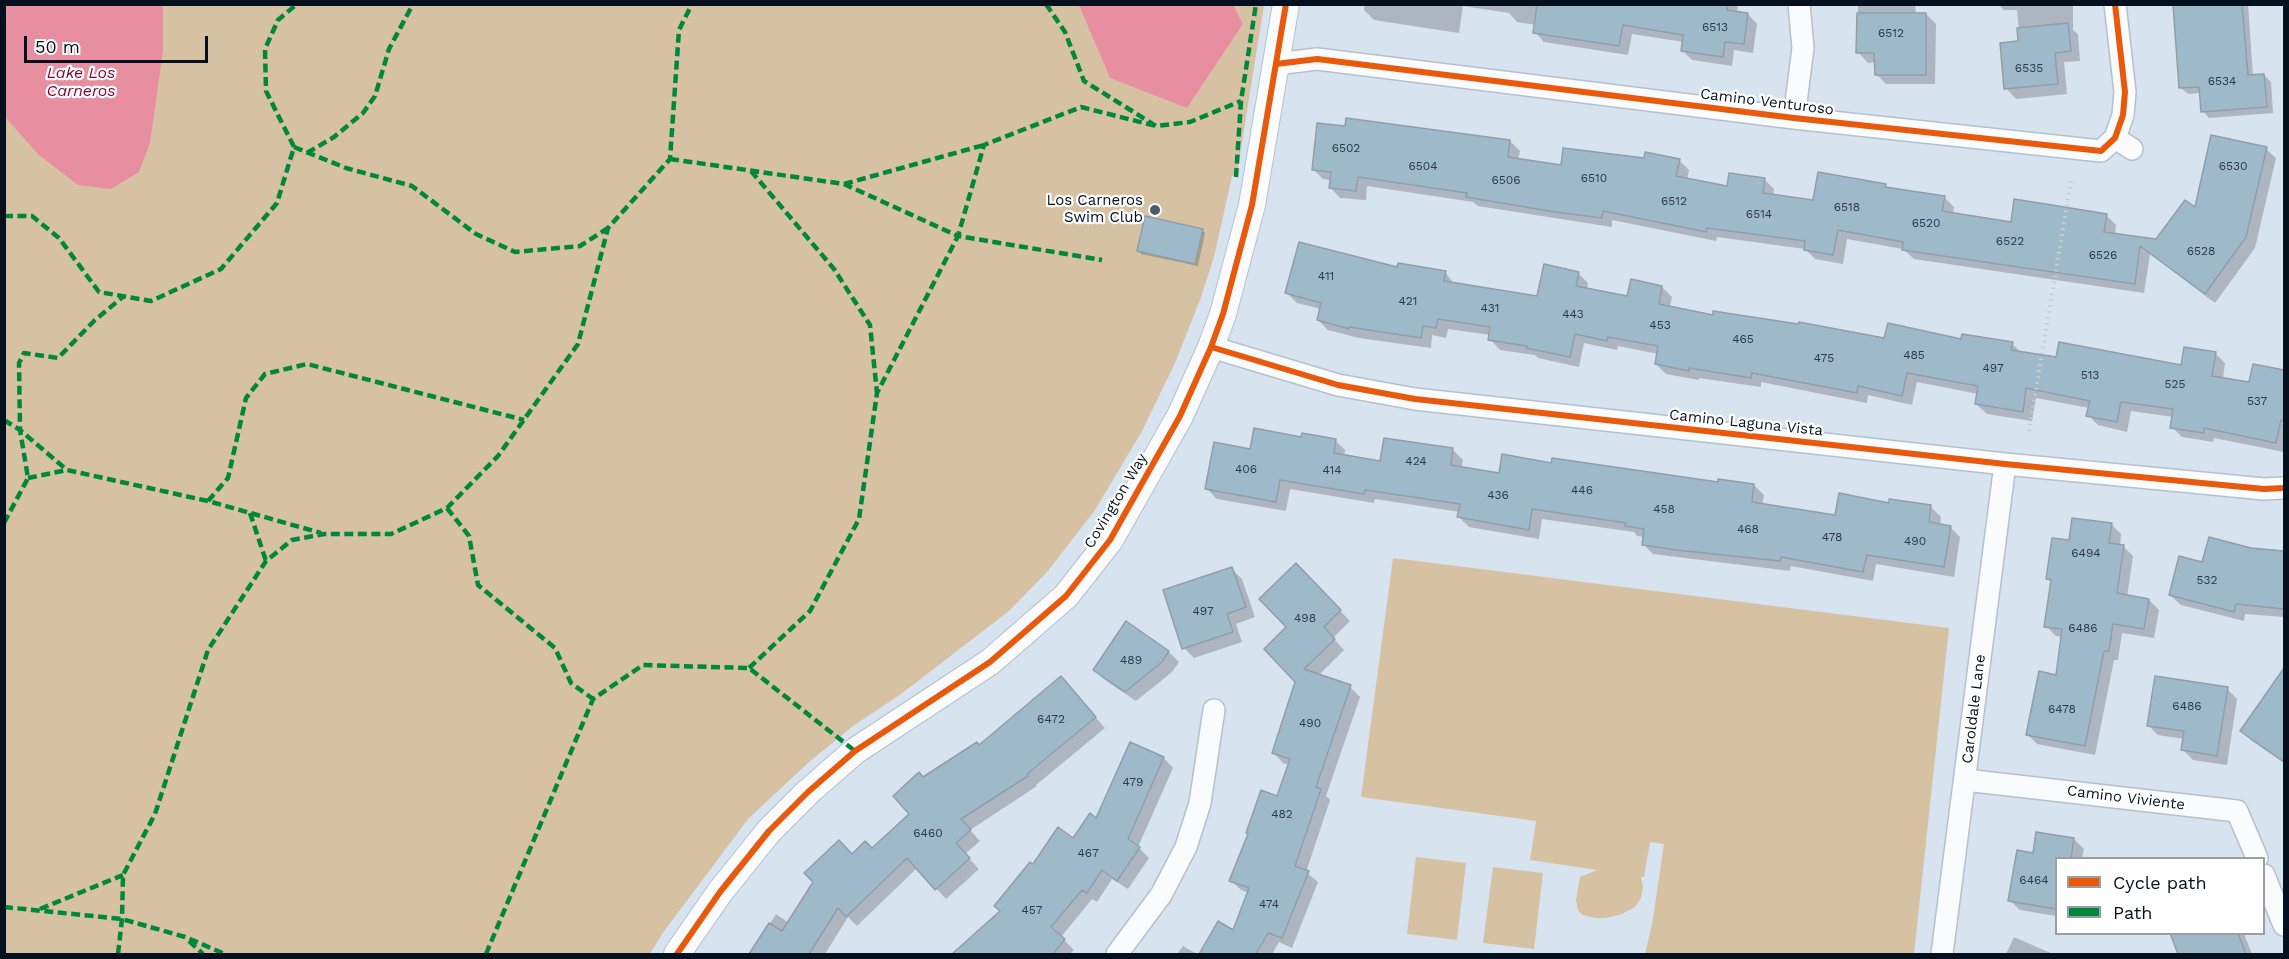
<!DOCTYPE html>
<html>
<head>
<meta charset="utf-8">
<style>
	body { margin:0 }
	#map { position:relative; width:2289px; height:959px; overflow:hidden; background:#d8e3f0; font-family:"Work Sans",sans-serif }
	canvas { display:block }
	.frame { position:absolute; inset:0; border:6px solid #05101e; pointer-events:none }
	.legend { position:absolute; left:2055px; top:857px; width:210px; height:78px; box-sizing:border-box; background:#fff; border:2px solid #9b9fa5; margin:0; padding:8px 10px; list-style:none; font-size:18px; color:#05101e }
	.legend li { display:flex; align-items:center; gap:12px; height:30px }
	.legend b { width:30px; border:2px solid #9b9fa5 }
	.scale { position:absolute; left:24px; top:36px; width:184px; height:27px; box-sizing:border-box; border:3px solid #05101e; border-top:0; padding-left:8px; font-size:18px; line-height:21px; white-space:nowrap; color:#05101e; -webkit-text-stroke:4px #fff; paint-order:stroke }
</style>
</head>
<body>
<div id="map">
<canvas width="2289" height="959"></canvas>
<div class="frame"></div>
<ul class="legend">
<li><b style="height:8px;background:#e8590c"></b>Cycle path</li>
<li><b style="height:8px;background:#00873e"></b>Path</li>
</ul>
<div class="scale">50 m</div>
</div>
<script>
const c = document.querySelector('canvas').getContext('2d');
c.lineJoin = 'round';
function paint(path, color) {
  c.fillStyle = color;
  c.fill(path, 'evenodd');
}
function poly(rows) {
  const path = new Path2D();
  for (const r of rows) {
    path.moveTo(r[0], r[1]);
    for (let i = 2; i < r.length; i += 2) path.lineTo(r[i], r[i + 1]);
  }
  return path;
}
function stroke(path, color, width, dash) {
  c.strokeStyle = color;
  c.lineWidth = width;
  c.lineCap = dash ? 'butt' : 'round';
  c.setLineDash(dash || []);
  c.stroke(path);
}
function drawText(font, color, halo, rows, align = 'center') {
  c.font = font + ' "Work Sans",sans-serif';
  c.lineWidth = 4.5;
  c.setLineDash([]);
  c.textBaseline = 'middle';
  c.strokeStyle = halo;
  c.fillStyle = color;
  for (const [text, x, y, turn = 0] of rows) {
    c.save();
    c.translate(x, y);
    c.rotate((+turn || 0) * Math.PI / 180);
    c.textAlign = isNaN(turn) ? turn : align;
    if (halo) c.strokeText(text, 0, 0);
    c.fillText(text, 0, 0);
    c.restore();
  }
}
paint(poly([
	[5,5,1264,5,1237,174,1232,176,1214,257,1200,300,1175,363,1141,433,1095,510,1047,572,1009,611,901,694,853,726,809,762,748,819,662,934,650,954,5,954],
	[1393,558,1949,628,1914,954,1645,954,1652,925,1664,844,1650,842,1644,877,1641,877,1643,887,1641,898,1635,907,1622,914,1606,918,1596,918,1582,915,1578,910,1576,900,1580,877,1597,870,1530,860,1536,821,1361,797],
	[1416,857,1466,863,1457,940,1407,934],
	[1493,867,1543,873,1534,949,1483,943]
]), '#d6c1a2');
paint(poly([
	[4,5,163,5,163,51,150,143,139,172,111,189,78,185,39,155,5,117],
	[1079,5,1233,5,1243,24,1187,108,1110,78]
]), '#e78fa0');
paint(poly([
	[1365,4,1738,4,1737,13,1748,14,1757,24,1753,53,1734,50,1732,66,1692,60,1683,51,1684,42,1632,34,1628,55,1544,42,1535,32,1536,25,1517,22,1509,13,1463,6,1459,33,1374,20,1364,10],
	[1858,4,1915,4,1916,14,1926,14,1936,24,1935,84,1886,84,1876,74,1876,62,1868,63,1858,52],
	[1998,4,2073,4,2073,30,2078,34,2080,61,2064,62,2067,94,2016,99,2006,88,2020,42,2017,10,2004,10],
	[2174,4,2248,4,2253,76,2264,75,2271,82,2273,113,2209,118,2203,111,2201,93,2188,94,2181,88],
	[1510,141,1520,151,1518,160,1562,167,1645,159,1679,160,1689,170,1687,180,1728,188,1764,179,1774,189,1773,196,1814,201,1885,185,1889,190,1944,197,1954,207,1953,215,2012,223,2106,215,2116,225,2115,235,2157,241,2266,149,2276,158,2255,248,2215,303,2150,254,2144,293,1914,259,1903,249,1847,239,1843,264,1815,259,1805,249,1717,237,1716,241,1612,220,1612,227,1478,206,1473,202,1367,186,1366,200,1340,198,1331,188,1331,180,1323,179,1313,169],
	[1202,230,1205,233,1198,266,1141,254,1139,251],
	[1399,269,1445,272,1455,285,1538,298,1578,273,1588,283,1587,289,1628,298,1662,287,1672,297,1670,307,1714,316,1885,340,1962,341,2012,344,2022,353,2057,359,2183,367,2215,353,2225,363,2223,379,2251,384,2254,365,2284,371,2284,452,2214,438,2213,442,2182,437,2172,427,2173,417,2131,411,2127,432,2098,425,2088,415,2089,408,2036,398,2032,421,1987,414,1976,404,1978,394,1917,382,1912,405,1868,395,1867,403,1761,382,1761,387,1699,378,1699,380,1666,374,1656,364,1658,354,1618,346,1617,350,1584,343,1579,367,1538,358,1535,355,1500,350,1490,339,1490,335,1448,329,1446,338,1432,335,1431,348,1359,338,1328,330,1318,320,1321,309,1297,303,1287,293],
	[1302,438,1335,440,1345,450,1344,456,1382,462,1453,450,1463,460,1461,469,1500,475,1553,464,1719,483,1754,485,1764,495,1762,506,1836,517,1890,505,1931,507,1941,517,1940,526,1950,527,1960,537,1954,577,1876,564,1873,581,1791,566,1790,571,1653,554,1643,544,1644,537,1637,536,1634,532,1542,519,1539,539,1469,527,1459,517,1460,512,1375,499,1374,503,1290,489,1286,511,1217,499,1207,489,1251,450],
	[2111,524,2121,534,2120,546,2123,546,2133,556,2127,597,2149,600,2159,610,2154,638,2122,633,2118,660,2114,660,2095,755,2037,744,2027,734,2057,676,2062,637,2056,636,2046,626,2052,582,2048,579,2070,542],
	[2250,549,2284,552,2284,617,2245,614,2244,621,2181,605,2170,595,2203,564],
	[1296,565,1350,621,1333,638,1344,650,1318,676,1350,687,1360,697,1326,796,1330,800,1306,872,1318,882,1292,948,1279,942,1272,954,1200,954,1219,923,1233,932,1249,893,1241,890,1231,880,1278,798,1290,765,1283,763,1273,752,1297,682,1288,627],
	[1232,569,1242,579,1255,617,1236,624,1242,642,1194,658,1184,648],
	[1126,623,1169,652,1179,662,1172,672,1136,701,1105,680,1094,670],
	[1061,678,1105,728,1036,785,1037,786,970,830,980,841,965,854,979,869,946,899,917,868,857,926,848,917,825,954,751,954,776,914,789,923,852,856,872,850,911,814,923,779,979,746],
	[2277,681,2284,686,2284,763,2252,741,2242,731],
	[2227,689,2237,699,2227,765,2193,760,2183,750,2184,739,2158,735,2148,725],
	[1131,744,1164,758,1173,768,1138,847,1149,858,1128,889,1112,879,1097,902,1092,899,1061,937,1074,950,1070,954,954,954,1002,912,1034,866,1074,840,1097,820],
	[2074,839,2084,849,2082,858,2056,858,2056,916,2020,910,2010,900,2034,855],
	[2172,934,2244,934,2252,954,2180,954],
	[2014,937,2053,954,2006,954],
	[1183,946,1197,954,1177,954]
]), '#0003');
const building = poly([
	[1537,4,1728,4,1727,10,1748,13,1744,44,1725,42,1723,57,1681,51,1683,35,1623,25,1619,46,1533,33,1537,4],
	[2173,4,2242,4,2248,75,2264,74,2267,107,2201,112,2199,87,2179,88,2173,4],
	[1857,13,1926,13,1926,75,1875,75,1874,53,1856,53,1857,13],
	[2068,23,2071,51,2055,53,2058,84,2004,89,2000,43,2018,41,2017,28,2068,23],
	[1346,118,1510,140,1508,157,1561,165,1563,148,1644,158,1645,152,1680,159,1676,176,1727,186,1729,173,1765,178,1763,193,1813,200,1818,172,1886,184,1885,187,1945,196,1942,211,2011,222,2014,199,2052,205,2107,214,2104,232,2156,239,2185,200,2195,207,2211,135,2267,147,2246,237,2205,294,2140,246,2135,284,1902,250,1903,242,1838,230,1833,255,1804,250,1805,241,1707,228,1706,232,1603,211,1602,218,1555,212,1466,197,1467,193,1358,177,1356,191,1329,188,1331,172,1312,170,1317,123,1345,126,1346,118],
	[1145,216,1203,229,1195,264,1137,251,1145,216],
	[1299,242,1397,267,1398,263,1446,271,1444,281,1537,296,1544,264,1579,272,1576,286,1627,296,1631,279,1662,286,1659,304,1713,315,1713,311,1798,324,1799,322,1884,338,1888,323,1961,339,1962,334,2013,342,2011,350,2056,357,2059,342,2181,365,2184,347,2216,352,2212,376,2249,382,2253,364,2284,370,2284,421,2281,420,2276,443,2204,428,2204,433,2170,428,2173,409,2121,402,2117,422,2086,416,2090,401,2026,388,2023,412,1975,404,1978,386,1907,373,1902,396,1858,386,1857,393,1752,373,1751,378,1689,368,1689,371,1655,364,1658,346,1608,337,1607,341,1575,334,1570,357,1526,348,1527,346,1488,340,1490,327,1438,319,1436,328,1423,326,1421,338,1349,327,1349,329,1317,320,1321,303,1285,293,1299,242],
	[1254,428,1301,437,1302,433,1336,439,1334,453,1380,461,1384,438,1453,448,1451,465,1499,473,1502,454,1551,463,1552,458,1718,482,1718,479,1754,484,1752,502,1835,515,1839,493,1889,503,1889,499,1931,505,1929,522,1951,526,1944,567,1867,555,1863,572,1781,557,1780,561,1676,550,1642,545,1644,529,1625,526,1626,523,1532,509,1529,530,1457,517,1460,504,1365,490,1364,494,1280,480,1276,502,1205,489,1214,442,1250,449,1254,428],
	[2072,518,2112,523,2109,543,2124,545,2117,593,2149,599,2144,629,2113,624,2109,651,2104,651,2085,746,2026,735,2039,671,2056,675,2062,629,2044,627,2051,580,2046,579,2052,538,2069,540,2072,518],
	[2209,537,2251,548,2284,551,2284,609,2236,604,2234,612,2169,595,2179,556,2202,562,2209,537],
	[1296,563,1341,610,1324,627,1335,639,1304,669,1351,685,1316,787,1321,789,1295,866,1309,871,1282,938,1268,933,1256,954,1199,954,1218,921,1233,930,1249,888,1229,881,1248,834,1246,833,1261,790,1277,796,1290,759,1272,753,1295,682,1264,649,1286,627,1259,599,1296,563],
	[1232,567,1246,607,1227,614,1233,632,1182,649,1163,590,1232,567],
	[1126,621,1169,651,1162,662,1125,692,1093,670,1126,621],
	[2284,668,2284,762,2240,731,2284,668],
	[1061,676,1096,717,1027,774,1028,776,961,819,971,830,956,843,970,858,935,890,907,858,846,917,838,908,809,954,749,954,769,923,782,931,813,882,804,873,839,840,852,854,865,841,872,848,909,814,893,796,919,772,923,777,977,742,979,745,1061,676],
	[2155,676,2228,687,2217,756,2181,750,2184,731,2147,726,2155,676],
	[1130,742,1164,757,1128,839,1140,847,1117,881,1102,870,1087,893,1082,890,1051,927,1065,939,1053,954,952,954,1000,911,994,906,1030,862,1033,864,1058,827,1073,838,1090,813,1096,818,1130,742],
	[2036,832,2074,838,2071,858,2056,858,2056,909,2008,901,2017,850,2033,853,2036,832],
	[2170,933,2238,933,2246,954,2178,954,2170,933]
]);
paint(building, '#9ebaca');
stroke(building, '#8f9ea9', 1.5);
const minor = poly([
	[1276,64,1317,59,1794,118,2101,151,2115,138,2123,115,2125,92,2115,4],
	[1794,118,1803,48,1799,4],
	[2115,138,2132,149],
	[1211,347,1338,385,1415,399,2005,464,2264,489,2284,488],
	[1965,780,2237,811,2257,858],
	[2264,875,2284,925],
	[1117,954,1161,895,1186,847,1200,803,1214,710],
	[1942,954,2005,464]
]);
const tertiary = poly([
	[677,954,720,892,769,831,808,792,855,751,990,662,1066,596,1110,540,1180,416,1211,347,1223,314,1252,205,1286,4]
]);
stroke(minor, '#b4c0cd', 24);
stroke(tertiary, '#b4c0cd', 28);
stroke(poly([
	[2029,431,2071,181]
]), '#caced2', 4, [1.5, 4.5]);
stroke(minor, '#f9fbfd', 21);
stroke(tertiary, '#f9fbfd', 26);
stroke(poly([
	[1046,4,1065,32,1084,81,1156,126,1190,122,1241,101],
	[294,147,346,168,412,186,476,234,515,252,580,246,608,228],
	[307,153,334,137,363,113,375,96,389,49,413,4],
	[670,159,844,184,958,236,984,145,1081,107,1156,126],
	[751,171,834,269,870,325,877,393],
	[1236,177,1241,101,1256,4],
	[844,184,984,145],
	[4,216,32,216,59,238,99,292,151,301,221,269,277,203,294,147,266,91,265,49,278,20,297,4],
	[4,420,20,430,67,470,208,501,321,533],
	[28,478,67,470],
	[208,501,228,478,246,398,265,374,307,364,524,420],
	[447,508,469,536,478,585,555,648,571,683,593,699],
	[250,513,266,561],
	[4,523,28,478,20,430,19,363,24,353,58,358,95,320,124,296],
	[749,668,810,611,859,519,877,393,958,236,1102,260],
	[4,907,122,919,185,937,225,954],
	[40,909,123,875],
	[189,941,203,954],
	[118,954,122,919,123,875,155,814,208,650,266,561,292,540,324,534,391,534,447,508,498,456,578,344,608,228,670,159,679,30,692,4],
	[486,954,593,699,643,665,749,668,855,751]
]), '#00873e', 4.5, [9, 4.5]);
stroke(poly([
	[1276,64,1317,59,1794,118,2101,151,2115,138,2123,115,2125,92,2115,4],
	[1211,347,1338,385,1415,399,2005,464,2264,489,2284,488],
	[677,954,720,892,769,831,808,792,855,751,990,662,1066,596,1110,540,1180,416,1211,347,1223,314,1252,205,1286,4]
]), '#e8590c', 6);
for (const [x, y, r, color] of [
	[1155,210,6,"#4f5a68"]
]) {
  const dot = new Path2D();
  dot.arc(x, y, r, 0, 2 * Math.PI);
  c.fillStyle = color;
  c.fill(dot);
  stroke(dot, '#fff', 2);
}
drawText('12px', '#2b3a49', null, [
	["6513",1715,27],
	["6512",1891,33],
	["6535",2029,68],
	["6534",2222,81],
	["6502",1346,148],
	["6504",1423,166],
	["6530",2233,166],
	["6510",1594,178],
	["6506",1506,180],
	["6512",1674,201],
	["6518",1847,207],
	["6514",1759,214],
	["6520",1926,223],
	["6522",2010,241],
	["6528",2201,251],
	["6526",2103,255],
	["411",1326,276],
	["421",1408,301],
	["431",1490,308],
	["443",1573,314],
	["453",1660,325],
	["465",1743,339],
	["485",1914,355],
	["475",1824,358],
	["497",1993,368],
	["513",2090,375],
	["525",2175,384],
	["537",2257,401],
	["424",1416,461],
	["406",1246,469],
	["414",1332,470],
	["446",1582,490],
	["436",1498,495],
	["458",1664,509],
	["468",1748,529],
	["478",1832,537],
	["490",1915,541],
	["6494",2086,553],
	["532",2207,580],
	["497",1203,611],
	["498",1305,618],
	["6486",2083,628],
	["489",1131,660],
	["6486",2187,706],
	["6478",2062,709],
	["6472",1051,719],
	["490",1310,723],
	["479",1133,782],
	["482",1282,814],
	["6460",928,833],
	["467",1088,853],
	["6464",2034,880],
	["474",1269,904],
	["457",1032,910]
]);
drawText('15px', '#05101e', '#fff', [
	["Camino Venturoso",1767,102,7],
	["Camino Laguna Vista",1746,423,6],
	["Covington Way",1116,501,-59],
	["Caroldale Lane",1974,709,-83],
	["Camino Viviente",2126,798,7]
]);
drawText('15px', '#05101e', '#fff', [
	["Los Carneros",1143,201],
	["Swim Club",1143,218]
], 'right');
drawText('italic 16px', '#84042c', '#fff', [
	["Lake Los",81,73],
	["Carneros",81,91]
]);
</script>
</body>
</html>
